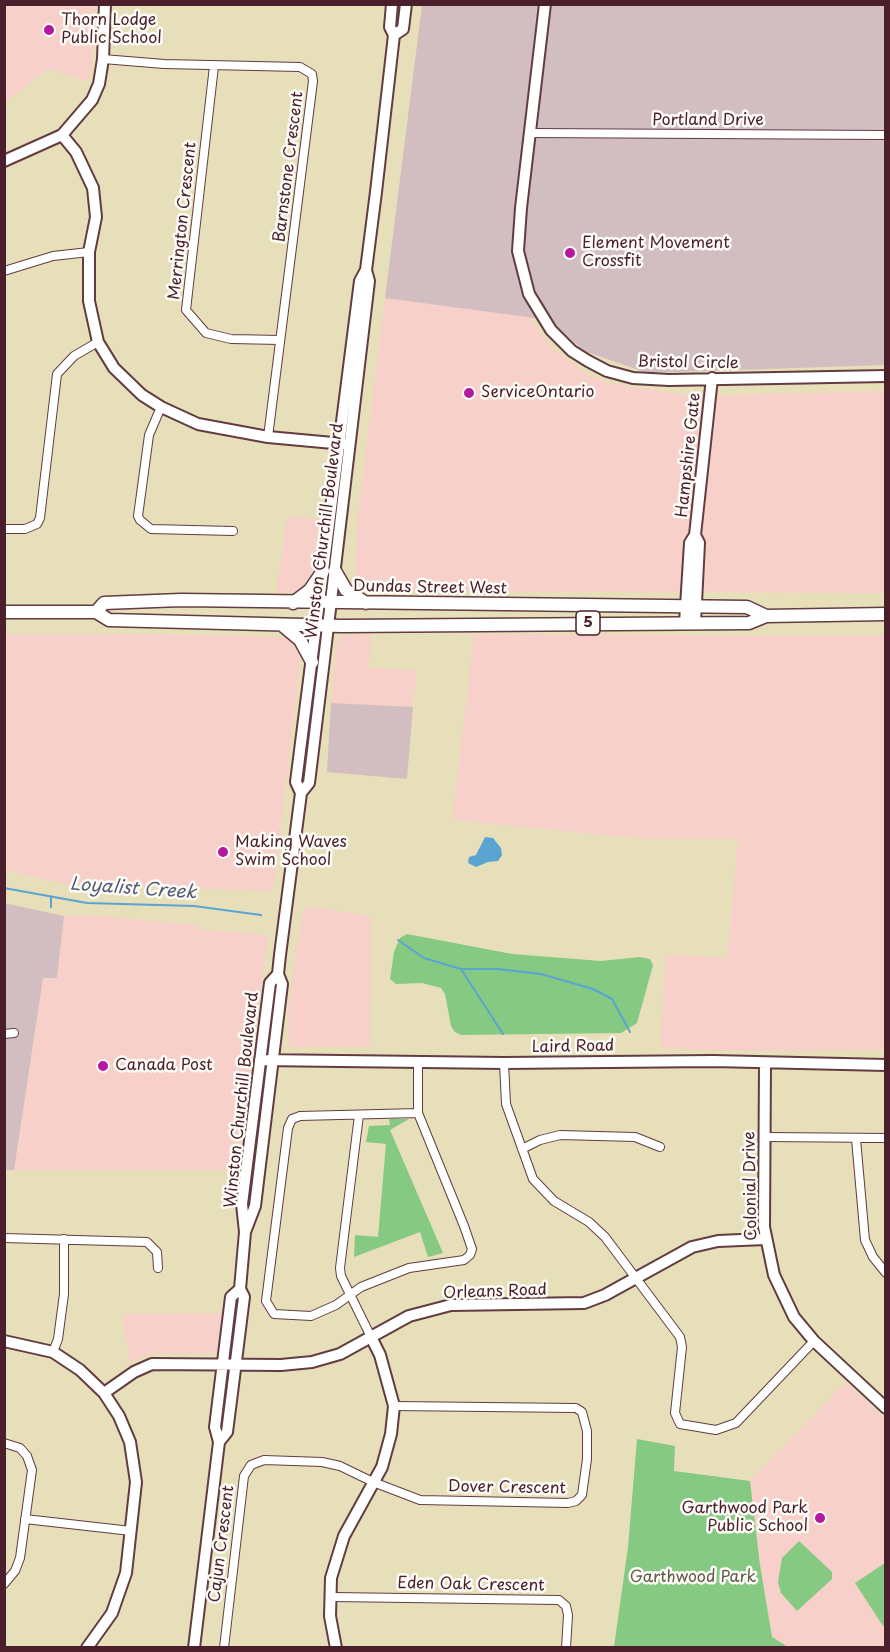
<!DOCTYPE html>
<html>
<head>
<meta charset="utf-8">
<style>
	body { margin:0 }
	#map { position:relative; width:890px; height:1652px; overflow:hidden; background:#e7dfb9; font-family:"Playpen Sans",sans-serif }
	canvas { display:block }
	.frame { position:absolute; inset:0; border:6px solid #4a1f2b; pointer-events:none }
</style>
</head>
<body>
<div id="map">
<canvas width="890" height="1652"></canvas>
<div class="frame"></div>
</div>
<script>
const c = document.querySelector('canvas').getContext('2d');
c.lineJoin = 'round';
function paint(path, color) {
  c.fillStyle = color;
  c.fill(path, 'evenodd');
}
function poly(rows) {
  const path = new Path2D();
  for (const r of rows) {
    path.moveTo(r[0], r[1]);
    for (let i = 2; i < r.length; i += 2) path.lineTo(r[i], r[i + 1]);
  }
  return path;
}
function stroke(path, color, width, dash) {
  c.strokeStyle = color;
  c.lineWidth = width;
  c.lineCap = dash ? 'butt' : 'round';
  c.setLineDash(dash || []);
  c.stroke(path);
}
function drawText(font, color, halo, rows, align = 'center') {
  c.font = font + ' "Playpen Sans",sans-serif';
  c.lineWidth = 5;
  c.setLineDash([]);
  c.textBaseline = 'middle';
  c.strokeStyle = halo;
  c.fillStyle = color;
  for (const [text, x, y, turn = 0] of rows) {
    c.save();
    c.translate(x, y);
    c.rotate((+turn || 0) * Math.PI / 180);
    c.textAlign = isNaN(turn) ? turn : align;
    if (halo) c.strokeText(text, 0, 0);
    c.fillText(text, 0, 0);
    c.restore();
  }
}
paint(poly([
	[5,4,94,5,94,55,88,81,47,69,5,103],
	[385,298,529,316,550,347,587,374,608,383,694,396,885,391,885,593,371,591,355,574,357,522],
	[287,517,320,519,313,575,302,588,293,592,276,593],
	[5,634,152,634,284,637,292,640,298,648,300,663,273,891,64,884,5,870],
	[474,634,885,636,885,1050,721,1051,660,1047,666,954,727,958,738,839,646,839,452,820],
	[343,635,371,635,369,668,417,670,413,707,331,703,337,643],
	[305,906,371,916,370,1047,292,1047,289,1044,289,1003,299,931],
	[91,915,196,925,197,929,268,935,238,1170,14,1170,43,978,57,978,64,916],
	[222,1313,217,1351,214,1354,159,1354,141,1357,130,1363,122,1314],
	[846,1382,885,1419,885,1647,788,1647,772,1637,760,1565,750,1481]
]), '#f7d0c9');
paint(poly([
	[422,5,885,5,885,365,647,373,584,351,550,320,385,298],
	[331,703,413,707,407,779,327,772],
	[4,903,64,916,57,978,43,978,14,1170,5,1170]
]), '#d2bec1');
paint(poly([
	[407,934,512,954,601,961,640,957,650,959,653,965,637,1023,621,1033,461,1035,455,1032,451,1026,445,994,441,988,422,983,396,984,390,979,394,952,400,938],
	[389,1119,409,1119,390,1130,443,1253,428,1257,420,1232,354,1257,355,1235,378,1237,386,1144,366,1142,369,1126,390,1125],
	[637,1439,675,1446,674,1471,750,1481,760,1565,772,1637,788,1647,614,1647,628,1547],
	[799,1541,832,1572,832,1579,797,1611,781,1593,778,1582,782,1558],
	[885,1563,886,1624,883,1626,855,1583]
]), '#85c983');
paint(poly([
	[485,837,493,838,501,848,502,855,498,861,488,862,476,867,468,863,469,857,476,855]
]), '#5ba4d2');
stroke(poly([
	[4,888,87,903,194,906,261,915],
	[51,907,51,897],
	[398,940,424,958,461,969,498,969,541,974,593,989,612,999,630,1032],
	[461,969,503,1034]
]), '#5ba4d2', 2);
const street = poly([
	[103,59,164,64,300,67,312,74,313,81,268,437],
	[214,66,186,310,206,333,231,339,280,340],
	[531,133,886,135],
	[4,271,53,256,89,252],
	[161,407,149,435,138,516,140,520,151,529,233,531],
	[4,529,25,529,37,524,40,518,57,374,74,356,98,342],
	[4,1034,14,1033],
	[418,1063,418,1113,464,1226,472,1249,470,1255,464,1260,409,1268,361,1287,336,1305,311,1316,274,1314,266,1301,288,1128,292,1119,300,1116,418,1113],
	[504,1063,506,1104,533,1179,554,1201,589,1222,605,1237,680,1337,682,1347,675,1413,680,1424,716,1430,736,1423,814,1341],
	[359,1115,340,1268,341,1276,372,1339],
	[766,1137,886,1138],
	[856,1139,865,1240,873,1257,886,1273],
	[522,1149,540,1140,560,1135,635,1137,660,1147],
	[4,1238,147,1242,157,1252,158,1268],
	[53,1352,58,1339,64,1294,64,1239],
	[4,1443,20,1448,27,1456,32,1470,20,1558,15,1571,4,1584],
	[25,1519,131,1531],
	[331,1597,559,1600,566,1606,568,1615,566,1648],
	[224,1648,244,1476,251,1465,264,1460,322,1462,340,1466,373,1482,420,1500,568,1503,576,1501,582,1495,587,1459,587,1431,582,1412,576,1408,394,1406]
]);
const secondary = poly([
	[545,4,521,208,518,251,529,294,551,330,572,351,588,361,607,371,633,378,669,380,886,376],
	[394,35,403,29,406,4],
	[62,135,76,152,93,188,96,217,89,252,89,301,98,342,114,368,142,395,161,407,198,424,268,437,344,444],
	[4,161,62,135,92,100,99,84,103,59,105,4],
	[685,623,690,543,695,535,712,378],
	[695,623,699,543,695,535],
	[301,793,309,783,324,660,369,281,366,270],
	[260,1060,504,1063,713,1061,886,1065],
	[765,1064,764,1227,774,1275,794,1317,814,1341,886,1408],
	[245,1232,255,1206,282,984,278,974,280,955,301,793,296,782,360,281,366,270,376,192,394,35,390,27,392,4],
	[4,1341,53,1352,80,1370,104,1393,119,1416,130,1442,136,1482,126,1573,112,1613,87,1648],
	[104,1393,134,1372,152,1364,281,1365,312,1362,340,1354,409,1316,451,1305,584,1303,605,1295,692,1247,718,1241,765,1239],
	[219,1442,227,1432,234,1377,244,1297,240,1289,245,1232,242,1204,270,983,278,974],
	[194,1648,219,1442,215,1427,231,1297,240,1289],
	[336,1648,330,1616,331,1578,344,1536,382,1467,391,1434,394,1406,380,1355,372,1339]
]);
const primary = poly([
	[335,571,346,590,366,603],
	[293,603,310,590,323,571],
	[4,612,96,612,109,620,342,626,749,623,766,616,886,614],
	[96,612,104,603,181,600,747,607,766,616],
	[282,625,300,640,312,662]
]);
stroke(street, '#623c40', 10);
stroke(secondary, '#623c40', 14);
stroke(primary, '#623c40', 15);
stroke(street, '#fff', 8);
stroke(secondary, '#fff', 10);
stroke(primary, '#fff', 12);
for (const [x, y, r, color] of [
	[49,30,6,"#b5179e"],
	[570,253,6,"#b5179e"],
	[469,393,6,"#b5179e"],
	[223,852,6,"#b5179e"],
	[103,1066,6,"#b5179e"],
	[820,1518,6,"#b5179e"]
]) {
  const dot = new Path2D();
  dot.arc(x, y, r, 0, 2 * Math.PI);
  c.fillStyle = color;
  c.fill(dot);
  stroke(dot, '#fdfcf7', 2);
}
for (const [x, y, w] of [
	[588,623,24]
]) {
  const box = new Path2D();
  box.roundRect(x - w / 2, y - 12, w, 24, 4.5);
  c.fillStyle = '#fdfcf7';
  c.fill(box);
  stroke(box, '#4a1f2b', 1.5);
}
drawText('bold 15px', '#4a1f2b', null, [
	["5",588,623]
]);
drawText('16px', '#4a1f2b', '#fdfcf7', [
	["Thorn Lodge",61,21],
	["Public School",61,39],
	["Element Movement",582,244],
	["Crossfit",582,262],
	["ServiceOntario",481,393],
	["Making Waves",235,843],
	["Swim School",235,861],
	["Canada Post",115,1066],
	["Garthwood Park",808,1509,"right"],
	["Public School",808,1527,"right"]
], 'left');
drawText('16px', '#4a1f2b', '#fdfcf7', [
	["Portland Drive",708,121],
	["Barnstone Crescent",289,167,-83],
	["Merrington Crescent",183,221,-84],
	["Bristol Circle",688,363,1],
	["Hampshire Gate",689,455,-84],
	["Winston Churchill Boulevard",325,531,-83],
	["Dundas Street West",430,588,1],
	["Laird Road",573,1047,-1],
	["Winston Churchill Boulevard",242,1100,-84],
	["Colonial Drive",751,1186,-91],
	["Orleans Road",495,1292,-2],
	["Dover Crescent",507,1488,1],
	["Cajun Crescent",222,1544,-83],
	["Eden Oak Crescent",471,1585,1]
]);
drawText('16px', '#5f5a4a', '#fdfcf7', [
	["Garthwood Park",693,1578]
]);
drawText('italic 18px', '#525b76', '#fdfcf7', [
	["Loyalist Creek",133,889,4]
]);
</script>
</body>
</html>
